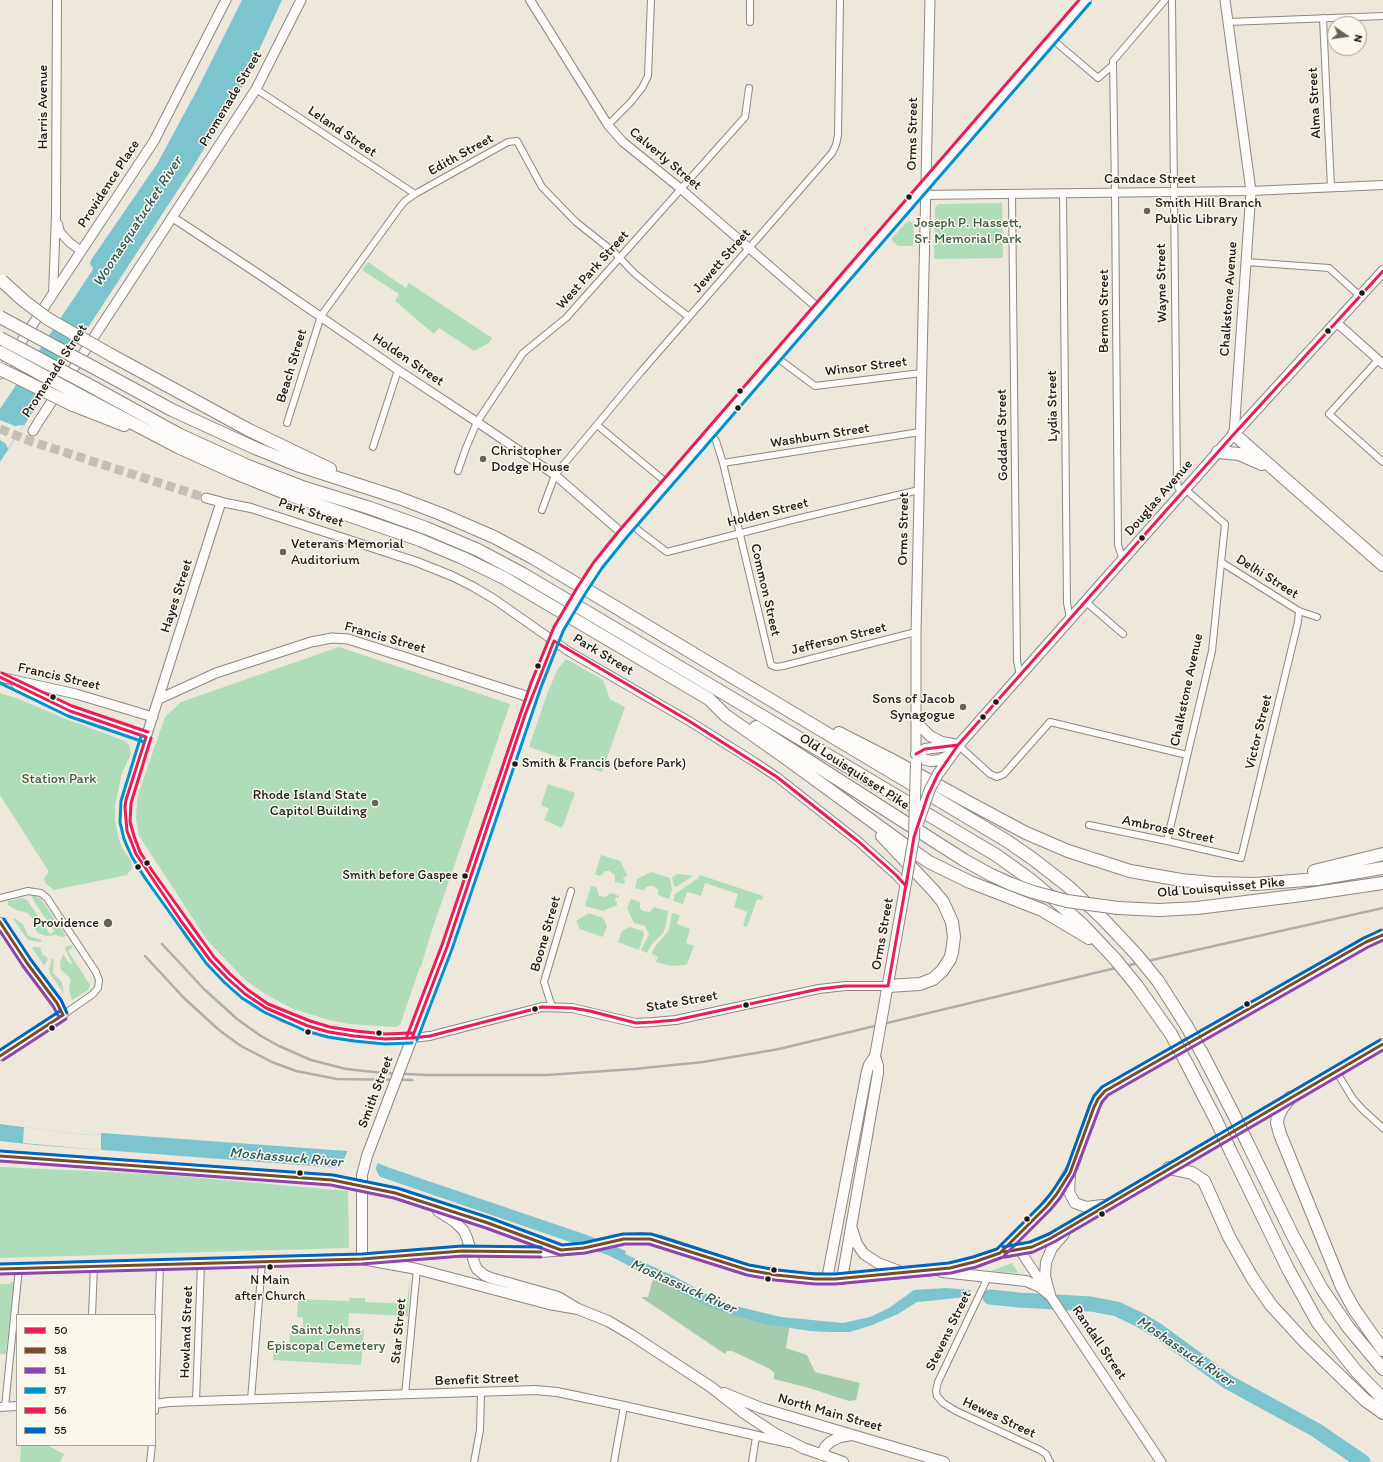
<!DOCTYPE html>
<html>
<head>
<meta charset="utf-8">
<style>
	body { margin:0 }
	#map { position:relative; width:1383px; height:1462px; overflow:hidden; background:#eee7dc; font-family:Itim,sans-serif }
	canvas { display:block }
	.legend { position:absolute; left:16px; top:1314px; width:140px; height:132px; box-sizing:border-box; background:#fbf7ec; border:1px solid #a29f99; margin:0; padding:5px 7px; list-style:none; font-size:12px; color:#1c1c1c }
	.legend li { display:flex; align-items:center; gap:8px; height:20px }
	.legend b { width:20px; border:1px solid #a29f99 }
	.north { position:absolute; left:1327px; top:16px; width:40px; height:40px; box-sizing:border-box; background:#fbf7ec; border:1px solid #a29f99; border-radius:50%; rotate:103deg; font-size:11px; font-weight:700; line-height:16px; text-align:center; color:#1c1c1c }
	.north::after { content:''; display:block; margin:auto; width:14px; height:18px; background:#66635f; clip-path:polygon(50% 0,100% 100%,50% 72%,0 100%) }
</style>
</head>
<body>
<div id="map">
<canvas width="1383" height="1462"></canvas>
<ul class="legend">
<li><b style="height:5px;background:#ea1d57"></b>50</li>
<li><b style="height:5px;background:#7a4b2a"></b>58</li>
<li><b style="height:5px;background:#8e44ad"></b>51</li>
<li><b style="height:5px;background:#0092d0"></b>57</li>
<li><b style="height:5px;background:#ea1d57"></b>56</li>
<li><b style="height:5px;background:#0065bd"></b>55</li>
</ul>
<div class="north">N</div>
</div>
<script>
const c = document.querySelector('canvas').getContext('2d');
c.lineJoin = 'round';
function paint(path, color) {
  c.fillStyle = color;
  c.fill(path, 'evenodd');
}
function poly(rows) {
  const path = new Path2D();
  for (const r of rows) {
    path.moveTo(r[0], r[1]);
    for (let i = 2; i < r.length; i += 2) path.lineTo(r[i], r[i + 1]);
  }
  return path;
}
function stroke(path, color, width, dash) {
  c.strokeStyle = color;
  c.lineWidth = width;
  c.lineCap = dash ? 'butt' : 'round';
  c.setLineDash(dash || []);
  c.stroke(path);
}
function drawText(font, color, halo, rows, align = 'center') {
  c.font = font + ' Itim,sans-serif';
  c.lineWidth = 3;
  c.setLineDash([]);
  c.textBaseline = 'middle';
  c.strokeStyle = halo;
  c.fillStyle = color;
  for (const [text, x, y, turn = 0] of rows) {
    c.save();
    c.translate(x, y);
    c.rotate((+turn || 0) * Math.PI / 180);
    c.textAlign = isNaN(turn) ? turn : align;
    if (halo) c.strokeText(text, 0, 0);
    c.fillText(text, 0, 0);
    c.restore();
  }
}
paint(poly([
	[1002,203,1003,258,934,259,935,208,938,204],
	[908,221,912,222,914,224,913,246,898,246,891,239],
	[368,262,406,288,409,283,492,338,489,343,474,351,439,328,434,334,395,301,399,294,362,270],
	[339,647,510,704,431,933,421,967,420,967,400,1025,395,1027,349,1024,329,1020,293,1009,265,994,244,979,207,940,139,836,136,818,137,801,139,792,165,717,181,702],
	[565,660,568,660,603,680,610,699,625,707,602,772,529,747,548,691,558,669],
	[0,693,19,699,66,719,125,741,129,745,131,754,122,773,115,805,115,821,118,835,121,846,131,861,132,868,127,875,54,890,45,883,44,878,49,872,0,795],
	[548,784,575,793,562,828,544,820,549,809,541,805],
	[601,855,620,861,627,875,626,877,624,877,623,879,625,880,624,884,615,882,615,875,609,871,605,871,600,876,595,874],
	[651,872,670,878,672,890,669,899,658,895,658,890,654,886,648,886,643,890,635,888,637,879],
	[677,874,681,874,693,876,676,887,674,886,672,877],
	[700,875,763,896,762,900,757,899,747,927,743,926,747,912,734,907,738,894,705,883,701,896,687,892,683,904,673,901,675,894,697,879],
	[591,886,596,887,599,896,605,897,611,893,619,896,618,898,616,897,615,901,617,902,617,905,603,911,585,906],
	[33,895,41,899,66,936,61,937,56,935,47,936,38,933,34,928,32,918,28,913,16,910,8,905,8,901,22,898,27,900,50,934,54,931,34,901,32,897],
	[631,899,640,902,640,908,643,911,650,912,654,907,668,911,666,925,663,933,652,944,647,953,641,950,649,934,645,926,634,923,627,908],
	[589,913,603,918,607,926,603,937,580,929,576,921],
	[672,913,680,915,677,924,690,929,686,943,694,946,687,964,685,965,671,966,656,962,658,957,652,954,653,949,669,930],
	[14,918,23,924,28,936,42,940,41,942,28,940,13,919],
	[630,927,643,931,644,935,639,950,618,942,622,931],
	[71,945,73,947,68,951,90,985,88,990,72,1000,69,989,71,980,68,976,61,970,60,963,63,954,70,964,72,963,65,949,65,947],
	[33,947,40,947,42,954,48,958,45,965,44,965,32,948],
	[52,959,54,959,53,973,62,982,64,994,50,974,49,969],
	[0,1167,155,1174,348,1191,349,1248,0,1258],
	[1012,1263,1018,1273,991,1271],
	[410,1279,408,1316,349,1313,348,1329,364,1330,361,1365,273,1360,274,1342,289,1343,290,1333,303,1333,303,1318,297,1317,298,1299,349,1301,350,1298,365,1298,365,1302,407,1304],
	[14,1281,6,1354,0,1354,0,1284,9,1284],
	[21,1445,47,1445,64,1454,60,1462,20,1462]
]), '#afddb9');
paint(poly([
	[653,1279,685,1293,790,1323,786,1348,807,1355,815,1372,860,1383,856,1400,849,1401,809,1388,774,1379,774,1373,770,1369,732,1351,727,1351,725,1354,642,1298,642,1297,648,1297]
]), '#a2ccac');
paint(poly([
	[242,0,282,0,243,85,191,170,0,462,0,409,92,271,93,268,90,264,91,260,157,164,197,90],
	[0,1124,76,1134,96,1135,103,1133,141,1136,347,1151,390,1168,587,1235,626,1251,625,1254,674,1276,723,1303,781,1317,843,1323,870,1317,889,1308,914,1290,946,1288,971,1290,968,1297,917,1302,898,1314,872,1325,850,1332,830,1332,810,1331,765,1324,733,1315,707,1306,608,1255,381,1177,340,1168,36,1145,0,1141]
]), '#7cc4ce');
paint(poly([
	[0,420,15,426,24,425,21,429,23,430,18,438,15,438,8,449,6,444,0,440],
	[24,1127,76,1134,96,1135,101,1134,101,1150,23,1143],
	[348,1150,378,1162,376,1168,377,1172,382,1180,340,1168]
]), '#eee7dc');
stroke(poly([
	[990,1297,1019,1300,1091,1304,1117,1309,1140,1320,1157,1330,1228,1382,1316,1430,1363,1462]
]), '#7cc4ce', 15);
stroke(poly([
	[0,429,30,441,206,498]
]), '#c4beb6', 9, [9, 4.5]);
const minor = poly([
	[1172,0,1177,480,1178,487,1182,493],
	[1323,18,1331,187],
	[750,22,750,0],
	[1228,22,1383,16],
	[1052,39,1098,78,1113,65],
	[256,89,415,194],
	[608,125,630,103,642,88,648,76,651,0],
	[1063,193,1067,603,1070,619],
	[1012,194,1017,661,1020,676],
	[1246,262,1329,268,1360,296],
	[776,357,815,386,921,373],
	[1378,360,1329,414,1383,462],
	[287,423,321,316,400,207,405,201,415,194,508,142,517,141,542,187,576,222,615,253,634,273,663,297,689,317],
	[597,425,667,483],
	[710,433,716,441,723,463,771,665,776,667,783,666,916,632],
	[373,447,398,370],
	[723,463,920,432],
	[458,471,466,448,477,422,523,353,566,318,745,117,749,88],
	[542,510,555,475,640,373,832,153,836,145,838,135,840,0],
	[632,523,639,531,667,552,796,519,919,490],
	[1123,560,1118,545,1115,192,1113,61,1165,0],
	[1221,562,1299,611,1317,617],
	[1086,602,1123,634],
	[958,745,990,774,997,777,1004,774,1050,722,1187,755],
	[1089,825,1167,841,1241,858,1298,622,1299,611],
	[1167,841,1212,651,1225,524,1185,489],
	[0,898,28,891,41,893,47,898,96,972,99,980,98,988,93,994,63,1015],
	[552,1007,544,982,571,891],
	[1336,1071,1353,1099,1363,1110,1383,1128],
	[988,1277,938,1382,936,1391,937,1396,943,1403,956,1411,1040,1450,1046,1454,1050,1462],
	[92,1315,94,1266],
	[405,1395,417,1269],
	[251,1400,262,1262],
	[196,1401,201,1264],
	[5,1407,19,1268],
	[155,1411,160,1265],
	[150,1462,152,1445],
	[474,1462,480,1430,481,1392],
	[614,1462,624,1406],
	[752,1462,756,1437]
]);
const tertiary = poly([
	[530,0,608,125,623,142,681,189,818,308],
	[919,195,1251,191,1383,185],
	[172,217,263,277,398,370,477,422,555,475,623,534],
	[58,224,60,232,69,242,81,251],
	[53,294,56,215,57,0],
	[1336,322,1383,364],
	[221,502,251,508,417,562,452,576,472,586,494,599,568,651,689,721,756,763,777,777,859,842,896,875,906,886],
	[0,922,27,963,57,1003,63,1015,0,1056],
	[412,1038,430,1036,542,1007,572,1008,636,1023,653,1022,676,1020,819,989,845,986,888,986],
	[155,1404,169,1402,535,1390,557,1392,624,1406,789,1443],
	[0,1407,17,1406]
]);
const secondary = poly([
	[1225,0,1251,191,1234,434],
	[0,374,154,141,226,0],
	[33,431,39,421,256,89,301,0],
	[206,498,221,502,126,800,125,822,130,843,136,854,189,933,210,960,227,978,245,994,266,1008,284,1017,308,1026,329,1032,385,1039,412,1038],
	[0,677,76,694,153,717],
	[17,685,70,711,146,737],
	[159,699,216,673,311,642,332,638,348,639,532,698],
	[916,754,916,632,930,0],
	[1013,1240,1161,1462]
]);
const primary = poly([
	[592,573,616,542,667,483,1086,0],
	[916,715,920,726,930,736,942,742,958,745],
	[916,754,925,749,948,746],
	[916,754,922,759,931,761,940,760,950,755],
	[938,774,962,741,1234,434,1383,271],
	[884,1006,907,877],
	[402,1064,447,947,525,715,559,629],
	[0,1156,332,1180,395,1193,488,1223,559,1249],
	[1070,1176,1069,1192,1075,1203,1086,1207,1103,1205],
	[438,1211,455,1222,464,1231,467,1238,475,1265,477,1269,484,1275,491,1278,558,1297,578,1309,608,1321,630,1334,711,1387,744,1413,774,1433,803,1448,843,1462],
	[852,1229,857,1244,864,1254,878,1263,899,1271],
	[1000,1253,1042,1211,1056,1195,1073,1166,1094,1107,1098,1099,1105,1091,1366,942,1383,935],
	[362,1259,462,1251,541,1252,577,1249,624,1239,642,1238,660,1241,748,1270,776,1275,807,1278,835,1279,934,1270,962,1266,1000,1253,1032,1247,1051,1238,1383,1044],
	[362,1259,362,1175,367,1156,389,1098],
	[0,1269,362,1259,417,1269,549,1304,578,1309],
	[942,1272,1026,1281,1040,1287,1050,1295],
	[827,1279,867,1071,869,1065,875,1056],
	[842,1279,878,1073,878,1066,875,1056],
	[1050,1295,1045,1276,1046,1262,1052,1248,1064,1234],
	[724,1393,761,1408,944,1462],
	[822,1455,825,1447,830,1442,840,1437,851,1435]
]);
const motorway = poly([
	[111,355,247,429,330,469],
	[102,372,172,410,255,448,297,465,399,498,441,514,494,537,535,559,1007,841,1033,859,1069,887,1103,919,1136,954],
	[87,384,178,434,248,466,305,488,370,508,426,528,478,550,523,574,996,855,1031,880,1057,902,1083,925,1115,959],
	[81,396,178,447,233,472,290,495,420,540,463,558,504,578,709,699,725,715,790,761,906,846,929,862,970,882,1042,910,1089,938],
	[73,405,124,425],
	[1234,434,1383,565],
	[1218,452,1239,454,1262,464],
	[756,727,964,860,991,875,1011,884],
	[839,733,890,759,968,802,1026,833,1068,851,1130,871,1181,880,1212,883,1256,884,1317,879,1383,868],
	[882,836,933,890,943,902,952,922,954,937,952,952,950,959,942,971,933,979,920,984,888,986],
	[1314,871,1383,854],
	[1118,908,1159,910,1197,908,1302,895,1383,883],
	[1158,981,1186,1025],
	[1137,986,1171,1034],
	[1203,1055,1232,1111],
	[1187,1064,1216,1120],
	[1290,1098,1282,1108,1278,1116,1277,1123,1280,1134,1342,1287,1354,1309,1383,1350],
	[1247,1142,1293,1236,1322,1289,1348,1327,1383,1369],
	[1231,1152,1288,1269,1318,1323,1356,1371,1383,1399],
	[1169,1168,1192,1173,1204,1181,1229,1237,1253,1279,1271,1305,1305,1342,1365,1400,1383,1413]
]);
stroke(minor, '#8c8883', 8);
stroke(tertiary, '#8c8883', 10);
stroke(secondary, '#8c8883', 11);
stroke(primary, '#8c8883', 12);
stroke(motorway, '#8c8883', 14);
stroke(minor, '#fcfbfa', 6);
stroke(tertiary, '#fcfbfa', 8);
stroke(secondary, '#fcfbfa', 9);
stroke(primary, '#fcfbfa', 10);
stroke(motorway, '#fcfbfa', 12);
stroke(poly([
	[162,944,204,989,237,1019,261,1036,279,1046,311,1060,346,1069,383,1073,428,1075,547,1075,634,1069,703,1062,779,1049,1103,971,1383,908],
	[145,956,184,998,219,1030,241,1046,272,1062,296,1071,337,1079,412,1080]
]), '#afaeac', 2.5);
const primaryBridge = poly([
	[559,629,571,607,592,573],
	[918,823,930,789,938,774],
	[907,877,914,837,916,762],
	[875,1056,884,1006],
	[389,1098,402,1064]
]);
const motorwayBridge = poly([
	[2,281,24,301,48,319,111,355],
	[0,317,102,372],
	[0,338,87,384],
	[0,352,81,396],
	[0,369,73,405],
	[1011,884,1033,892,1067,901,1118,908],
	[1136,954,1158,981],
	[1115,959,1137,986],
	[1186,1025,1203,1055],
	[1171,1034,1187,1064],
	[1232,1111,1247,1142],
	[1216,1120,1231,1152]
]);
stroke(primaryBridge, '#8c8883', 12, []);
stroke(motorwayBridge, '#8c8883', 14, []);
stroke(primaryBridge, '#fcfbfa', 10);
stroke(motorwayBridge, '#fcfbfa', 12);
stroke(poly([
	[554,641,689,721,777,777,859,842,896,875,906,886],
	[0,677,70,711,146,737],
	[146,737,126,800,125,807,127,831,136,854,181,921,210,960,227,978,245,994,266,1008,308,1026,329,1032,354,1036,385,1039,412,1038,430,1036,542,1007,572,1008,590,1011,636,1023,653,1022,676,1020,819,989,845,986,888,986],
	[916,754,925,749,958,745,968,734],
	[906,886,914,837,928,795,938,774,958,745,1234,434,1383,271],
	[888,986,910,862],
	[412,1038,447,947,525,715,554,641]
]), '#ea1d57', 3);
stroke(poly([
	[0,922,27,963,57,1003,63,1015],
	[0,1056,63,1015],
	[0,1156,332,1180,395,1193,488,1223,561,1250,584,1248,624,1239,650,1239,748,1270,776,1275,815,1279,835,1279,950,1268,974,1262,1000,1253,1047,1206,1056,1195,1070,1173,1094,1107,1098,1099,1105,1091,1366,942,1383,935],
	[1004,1252,1032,1247,1051,1238,1383,1044],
	[0,1269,362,1259,462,1251,541,1252]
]), '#7a4b2a', 3);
stroke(poly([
	[0,931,23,966,53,1006,59,1017],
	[3,1060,66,1019],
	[0,1161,331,1185,394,1198,486,1228,560,1255,585,1253,625,1244,649,1244,747,1275,775,1280,815,1284,835,1284,951,1273,976,1267,1003,1257,1051,1209,1060,1198,1074,1175,1099,1109,1102,1102,1108,1095,1368,947,1383,940],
	[1005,1257,1033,1252,1054,1242,1383,1050],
	[0,1274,362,1264,462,1256,541,1257]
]), '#8e44ad', 3);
stroke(poly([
	[0,683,68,716,144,742],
	[141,736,121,801,120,822,124,839,132,857,145,878,206,963,224,982,242,998,264,1012,306,1031,328,1037,354,1041,385,1044,412,1043],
	[417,1040,452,949,541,687,563,631,585,594,602,568,627,537,1090,3]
]), '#0092d0', 3);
stroke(poly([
	[2,673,72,706,148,732],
	[151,738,131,803,130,822,134,836,140,852,153,872,214,957,230,974,248,990,268,1004,310,1021,330,1027,355,1031,385,1034,412,1033],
	[407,1036,442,945,531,683,554,627,577,588,594,562,619,531,1079,0]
]), '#ea1d57', 3);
stroke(poly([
	[4,919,31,960,61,1000,67,1013],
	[0,1050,60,1011],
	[0,1151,333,1175,397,1188,490,1218,562,1245,583,1243,623,1234,651,1234,749,1265,777,1270,815,1274,835,1274,949,1263,973,1257,997,1249,1043,1203,1052,1192,1066,1171,1090,1105,1094,1096,1102,1087,1364,938,1381,930],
	[1003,1247,1030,1242,1049,1234,1380,1040],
	[0,1264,362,1254,462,1246,541,1247]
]), '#0065bd', 3);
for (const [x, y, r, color] of [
	[909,197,3.5,"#1c1c1c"],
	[1147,211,4,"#66635f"],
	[1362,293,3.5,"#1c1c1c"],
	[1328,331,3.5,"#1c1c1c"],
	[740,391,3.5,"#1c1c1c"],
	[738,408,3.5,"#1c1c1c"],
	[483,459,4,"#66635f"],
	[1142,538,3.5,"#1c1c1c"],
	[283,552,4,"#66635f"],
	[538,666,3.5,"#1c1c1c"],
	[53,697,3.5,"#1c1c1c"],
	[996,702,3.5,"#1c1c1c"],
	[963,707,4,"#66635f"],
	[983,717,3.5,"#1c1c1c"],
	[515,764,3.5,"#1c1c1c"],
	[375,803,4,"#66635f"],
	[147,863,3.5,"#1c1c1c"],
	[138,867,3.5,"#1c1c1c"],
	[465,876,3.5,"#1c1c1c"],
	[108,923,5,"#66635f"],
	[1247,1004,3.5,"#1c1c1c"],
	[746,1005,3.5,"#1c1c1c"],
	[535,1009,3.5,"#1c1c1c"],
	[52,1028,3.5,"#1c1c1c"],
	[308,1032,3.5,"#1c1c1c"],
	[379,1033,3.5,"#1c1c1c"],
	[300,1173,3.5,"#1c1c1c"],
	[1102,1214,3.5,"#1c1c1c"],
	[1027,1219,3.5,"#1c1c1c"],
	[270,1267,3.5,"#1c1c1c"],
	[774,1270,3.5,"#1c1c1c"],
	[768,1279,3.5,"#1c1c1c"]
]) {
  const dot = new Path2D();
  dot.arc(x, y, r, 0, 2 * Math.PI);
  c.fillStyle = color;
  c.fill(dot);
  stroke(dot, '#fbf7ec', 1.5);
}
drawText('13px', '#1c1c1c', '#fbf7ec', [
	["Smith & Francis (before Park)",522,764],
	["Smith before Gaspee",458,876,"right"],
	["N Main",270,1281,"center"],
	["after Church",270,1297,"center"]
], 'left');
drawText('14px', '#1c1c1c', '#fbf7ec', [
	["Promenade Street",231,99,-59],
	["Alma Street",1315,103,-93],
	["Harris Avenue",43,107,-90],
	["Leland Street",342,132,34],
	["Orms Street",913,134,-89],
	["Edith Street",461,155,-29],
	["Calverly Street",665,159,40],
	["Candace Street",1150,179],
	["Providence Place",109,184,-57],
	["Jewett Street",722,261,-49],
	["West Park Street",593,270,-48],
	["Wayne Street",1162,283,-91],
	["Chalkstone Avenue",1229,299,-86],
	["Bernon Street",1104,311,-90],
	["Holden Street",408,360,34],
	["Beach Street",292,366,-73],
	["Winsor Street",866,367,-7],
	["Promenade Street",55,371,-57],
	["Lydia Street",1053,406,-91],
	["Goddard Street",1003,435,-91],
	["Washburn Street",820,436,-9],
	["Douglas Avenue",1159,498,-49],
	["Park Street",311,513,18],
	["Holden Street",768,513,-14],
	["Orms Street",904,529,-89],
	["Delhi Street",1267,577,32],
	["Common Street",765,590,77],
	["Hayes Street",177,596,-72],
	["Francis Street",385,638,16],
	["Jefferson Street",839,639,-14],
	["Park Street",603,655,31],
	["Francis Street",59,677,13],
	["Chalkstone Avenue",1187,690,-78],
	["Victor Street",1259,732,-76],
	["Old Louisquisset Pike",854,772,33],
	["Ambrose Street",1168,830,12],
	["Old Louisquisset Pike",1221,888,-5],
	["Boone Street",546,934,-74],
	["Orms Street",883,934,-80],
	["State Street",682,1002,-10],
	["Smith Street",376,1092,-69],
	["Star Street",399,1331,-85],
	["Stevens Street",949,1331,-64],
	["Howland Street",187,1332,-88],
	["Randall Street",1099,1343,56],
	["Benefit Street",477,1380,-2],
	["North Main Street",830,1413,16],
	["Hewes Street",999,1418,25]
]);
drawText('14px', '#1c1c1c', '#fbf7ec', [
	["Smith Hill Branch",1155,203],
	["Public Library",1155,219],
	["Christopher",491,451],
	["Dodge House",491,467],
	["Veterans Memorial",291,544],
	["Auditorium",291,560],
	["Sons of Jacob",955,699,"right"],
	["Synagogue",955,715,"right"],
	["Rhode Island State",367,795,"right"],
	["Capitol Building",367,811,"right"],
	["Providence",99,923,"right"]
], 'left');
drawText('14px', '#3d5d49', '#fbf7ec', [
	["Joseph P. Hassett,",968,223],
	["Sr. Memorial Park",968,239],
	["Station Park",59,779],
	["Saint Johns",326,1330],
	["Episcopal Cemetery",326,1346]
]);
drawText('italic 15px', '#2f5961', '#fbf7ec', [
	["Woonasquatucket River",138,222,-57],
	["Moshassuck River",286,1158,5],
	["Moshassuck River",683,1287,24],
	["Moshassuck River",1185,1352,34]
]);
</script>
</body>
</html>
